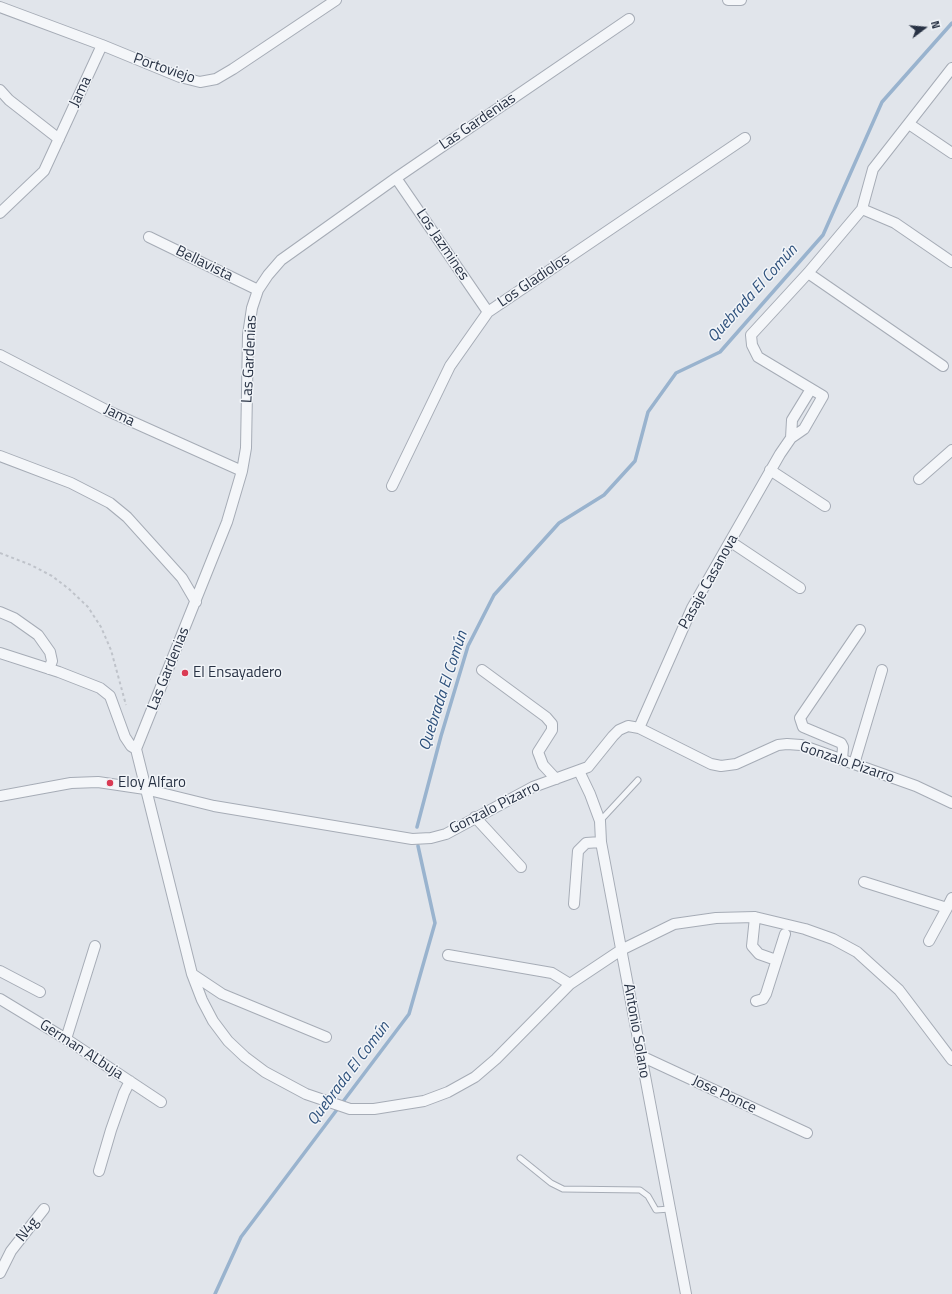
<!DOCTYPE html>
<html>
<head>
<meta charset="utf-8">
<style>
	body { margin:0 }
	#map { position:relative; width:952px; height:1294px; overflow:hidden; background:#e1e5eb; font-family:"Titillium Web",sans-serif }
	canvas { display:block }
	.north { position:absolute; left:904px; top:8px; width:40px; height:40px; -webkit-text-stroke:3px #f1f4f8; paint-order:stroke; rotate:74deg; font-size:11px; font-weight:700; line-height:16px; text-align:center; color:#283244 }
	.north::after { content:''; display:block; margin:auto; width:14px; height:18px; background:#283244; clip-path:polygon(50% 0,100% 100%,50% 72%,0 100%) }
</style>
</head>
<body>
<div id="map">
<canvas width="952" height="1294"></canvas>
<div class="north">N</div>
</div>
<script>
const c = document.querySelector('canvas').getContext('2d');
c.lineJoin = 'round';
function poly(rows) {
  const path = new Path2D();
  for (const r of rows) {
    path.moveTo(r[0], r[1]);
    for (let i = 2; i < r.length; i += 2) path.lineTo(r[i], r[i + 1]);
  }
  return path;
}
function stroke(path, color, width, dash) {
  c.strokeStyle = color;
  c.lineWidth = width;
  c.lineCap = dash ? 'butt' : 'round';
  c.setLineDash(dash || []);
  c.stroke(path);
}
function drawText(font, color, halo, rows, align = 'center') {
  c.font = font + ' "Titillium Web",sans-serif';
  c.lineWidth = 3;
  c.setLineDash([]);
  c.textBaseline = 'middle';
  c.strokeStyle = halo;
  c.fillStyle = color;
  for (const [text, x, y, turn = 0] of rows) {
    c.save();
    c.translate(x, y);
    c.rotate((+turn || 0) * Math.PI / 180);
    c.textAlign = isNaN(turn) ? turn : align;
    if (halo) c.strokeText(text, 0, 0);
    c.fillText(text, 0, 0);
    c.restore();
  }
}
stroke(poly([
	[417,827,441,736,468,646,494,595,559,523,604,495,635,461,648,412,676,373,720,352,823,235,882,102,952,23],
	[215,1294,241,1237,409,1014,435,923,418,846]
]), '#99b3ce', 3.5);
const lane = poly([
	[600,821,638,780],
	[520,1158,551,1183,563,1189,640,1190,648,1196,656,1210,670,1209]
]);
const street = poly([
	[728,0,741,0],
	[0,7,102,45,180,77,200,82,216,79,233,69,336,0],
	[0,90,9,100,59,139],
	[909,124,952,153],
	[396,178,488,312],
	[862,209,895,223,952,262],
	[0,213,44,171,102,45],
	[149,237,258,290],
	[808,273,943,366],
	[0,355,106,410,242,471],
	[791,438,792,420,811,389],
	[0,456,71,483,110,503,127,517,182,578,196,602],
	[770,470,825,506],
	[919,479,952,450],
	[392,486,450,366,488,312,745,138],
	[731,542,800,588],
	[0,612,14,618,38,635,50,652,52,661,49,669],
	[0,653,59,672,100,688,110,696,125,737,131,746,136,749,192,974,202,1000,213,1021,228,1041,245,1057,265,1072,306,1094,350,1109,374,1109,424,1101,448,1092,475,1077,496,1059,570,984,621,950,674,924,716,918,755,917,805,929,833,939,857,952,899,990,952,1060],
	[482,670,546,717,552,724,552,730,538,752,543,765,556,779],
	[639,728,692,608,780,454,791,438,804,429,823,396,758,357,752,345,751,335,808,273,862,209,873,169,952,68],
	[136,749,227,522,242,471,246,448,248,335,252,308,258,290,268,275,281,260,396,178,629,19],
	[842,760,843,747,841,743,803,727,800,718,860,630],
	[854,764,882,670],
	[579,771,590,794,600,821,601,842,686,1294],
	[0,796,71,783,98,782,145,789,214,806,412,839,431,838,446,834,533,787,588,767,613,736,619,730,628,726,639,728,711,764,721,766,736,764,778,745,787,744,801,745,916,786,952,803],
	[475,817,521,867],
	[864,882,947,908,952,898],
	[574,904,578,851,586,843,601,842],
	[755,917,752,946,759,954,776,960],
	[929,941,947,908],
	[448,955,552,973,570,984],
	[0,971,40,992],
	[192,974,222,994,326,1037],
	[0,999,66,1039,161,1102],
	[756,1001,763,999,766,994,785,934],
	[66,1039,95,946],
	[641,1056,807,1133],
	[99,1171,111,1130,124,1093,130,1081],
	[0,1273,11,1251,44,1209]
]);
stroke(lane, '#a6acb6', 7);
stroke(street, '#a6acb6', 12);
stroke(poly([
	[0,553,31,565,52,576,69,589,88,607,101,627,111,650,126,705]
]), '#bfc3ca', 2, [3, 3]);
stroke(lane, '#f4f6f9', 5);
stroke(street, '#f4f6f9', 10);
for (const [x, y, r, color] of [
	[185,673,4,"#da3b54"],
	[110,783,4,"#da3b54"]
]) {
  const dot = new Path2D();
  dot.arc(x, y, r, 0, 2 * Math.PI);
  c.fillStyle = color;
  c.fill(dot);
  stroke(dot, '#f1f4f8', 1.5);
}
drawText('15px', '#283244', '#f1f4f8', [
	["Portoviejo",164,69,19],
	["Jama",81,92,-65],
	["Las Gardenias",478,122,-34],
	["Los Jazmines",442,245,56],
	["Bellavista",204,264,26],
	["Los Gladiolos",534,281,-34],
	["Las Gardenias",250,359,-87],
	["Jama",119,416,26],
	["Pasaje Casanova",709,582,-61],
	["Las Gardenias",169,669,-68],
	["Gonzalo Pizarro",847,763,19],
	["Gonzalo Pizarro",495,808,-27],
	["Antonio Solano",636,1031,80],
	["German ALbuja",81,1050,33],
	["Jose Ponce",724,1095,25],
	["N4g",28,1230,-52]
]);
drawText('15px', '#283244', '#f1f4f8', [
	["El Ensayadero",193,673],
	["Eloy Alfaro",118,783]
], 'left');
drawText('italic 16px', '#2e517c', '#f1f4f8', [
	["Quebrada El Común",753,294,-48],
	["Quebrada El Común",444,691,-72],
	["Quebrada El Común",349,1074,-53]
]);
</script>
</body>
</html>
